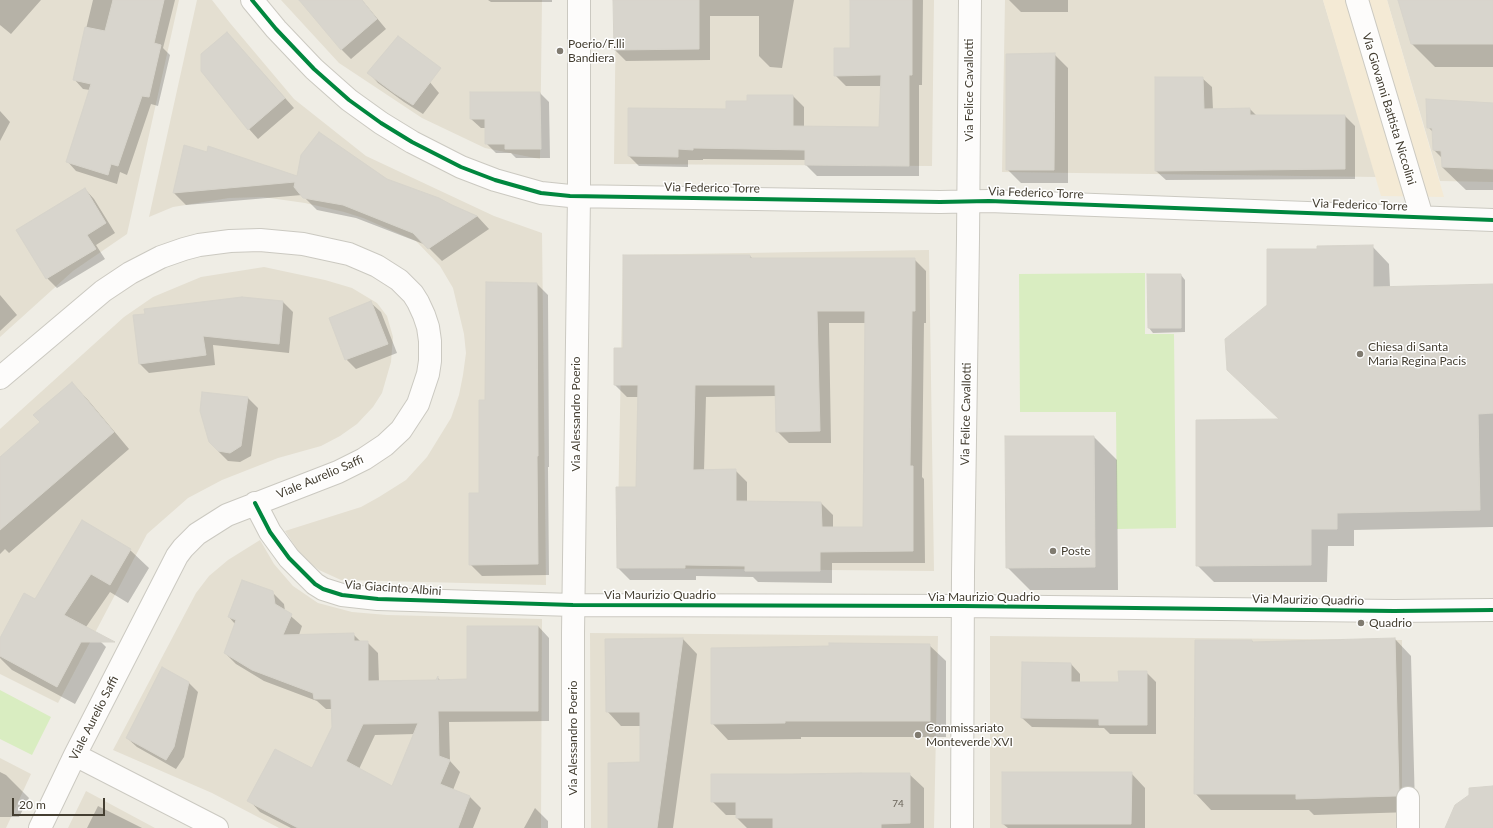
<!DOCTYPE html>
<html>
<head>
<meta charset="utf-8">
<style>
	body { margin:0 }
	#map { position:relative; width:1493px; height:828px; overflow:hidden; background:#efede5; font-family:Lato,sans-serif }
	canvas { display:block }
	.scale { position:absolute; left:12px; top:798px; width:93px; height:18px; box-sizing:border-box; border:2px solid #443e31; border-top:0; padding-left:5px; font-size:12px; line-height:14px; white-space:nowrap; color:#443e31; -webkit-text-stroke:3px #fff; paint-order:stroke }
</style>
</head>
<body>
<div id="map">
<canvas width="1493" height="828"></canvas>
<div class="scale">20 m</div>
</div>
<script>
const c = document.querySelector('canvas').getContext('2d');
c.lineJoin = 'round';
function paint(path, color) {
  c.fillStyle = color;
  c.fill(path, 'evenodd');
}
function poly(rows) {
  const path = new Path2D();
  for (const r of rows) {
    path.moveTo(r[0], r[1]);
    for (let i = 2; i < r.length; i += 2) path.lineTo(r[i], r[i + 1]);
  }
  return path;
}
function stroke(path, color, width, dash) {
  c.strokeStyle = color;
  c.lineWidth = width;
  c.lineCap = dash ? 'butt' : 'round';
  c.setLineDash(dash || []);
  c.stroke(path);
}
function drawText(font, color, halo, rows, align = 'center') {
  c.font = font + ' Lato,sans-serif';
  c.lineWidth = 3;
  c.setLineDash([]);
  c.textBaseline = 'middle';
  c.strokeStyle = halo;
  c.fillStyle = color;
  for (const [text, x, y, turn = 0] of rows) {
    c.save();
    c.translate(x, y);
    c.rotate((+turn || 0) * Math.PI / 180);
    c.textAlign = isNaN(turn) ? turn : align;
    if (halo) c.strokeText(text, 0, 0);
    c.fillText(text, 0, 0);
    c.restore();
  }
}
paint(poly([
	[0,0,179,0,127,234,73,271,0,337],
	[197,0,212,0,230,23,294,99,366,156,494,216,542,233,546,585,341,580,319,570,303,558,285,531,361,507,379,497,406,480,427,457,451,418,459,395,463,375,466,353,464,334,453,288,440,266,416,241,363,218,344,212,305,203,263,197,229,198,173,207,149,217],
	[281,0,542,0,540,159,485,148,422,118,339,63],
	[616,0,934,0,932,166,614,164],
	[1005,0,1323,0,1377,177,1002,172],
	[1387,0,1493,0,1493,182,1440,181],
	[929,250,934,571,617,568,623,255],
	[264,267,325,280,352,288,377,303,387,316,393,337,391,362,382,393,373,407,357,424,340,436,321,446,278,458,222,480,188,498,147,534,58,703,0,674,0,429,124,317,153,297,201,277],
	[260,540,274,564,293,586,318,603,352,612,387,615,542,619,541,828,279,828,212,793,113,750,196,593,209,576,228,560],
	[590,633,938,636,934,828,591,828],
	[990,636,1402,640,1402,828,990,828],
	[0,758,31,774,6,828,0,828],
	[86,791,155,828,68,828]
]), '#e4dfd1');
paint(poly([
	[1323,0,1387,0,1444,197,1381,196]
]), '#f4ead5');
paint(poly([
	[1145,273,1145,334,1174,334,1176,528,1117,529,1116,412,1020,412,1019,274],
	[0,690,51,717,32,755,0,739]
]), '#d9edc1');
paint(poly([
	[0,0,41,0,11,34,0,25],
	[93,0,175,0,163,48,170,55,158,106,151,104,127,175,120,172,117,184,76,171,67,161,90,90,83,89,74,79],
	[301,0,362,0,386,29,351,59,342,50],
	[488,0,552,0,552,2,491,2],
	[614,0,794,0,782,68,770,67,759,56,759,16,710,16,710,60,626,61,615,50],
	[851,0,923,0,922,85,919,85,919,176,817,176,806,165,806,160,703,159,703,160,688,160,688,167,639,166,629,156,748,102,748,96,793,96,804,107,804,127,880,128,881,86,846,86,835,75,851,49],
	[1009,0,1068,0,1068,12,1021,12],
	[1399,0,1493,0,1493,67,1435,67,1412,44],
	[227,33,294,108,258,139,249,129],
	[404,51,439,93,423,114,404,102,378,83,369,73],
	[1054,54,1068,68,1068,183,1021,183,1007,169],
	[1202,78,1212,87,1213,110,1250,109,1257,116,1345,116,1355,126,1355,179,1166,180,1156,171],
	[540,93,549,102,550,158,516,158,511,153,496,153,486,143,486,128,481,128,471,119],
	[1493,104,1493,190,1466,190,1442,167,1442,158,1434,150,1434,133,1428,127],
	[0,111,10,122,0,141],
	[297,177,387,180,477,216,489,229,442,261,426,245,356,218,317,210,302,195,186,205,174,193],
	[85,189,94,199,115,233,96,245,105,259,57,288,47,278,18,230],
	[1372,246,1389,264,1390,287,1493,285,1493,527,1354,530,1354,546,1328,546,1327,582,1214,582,1197,565,1280,420,1268,306,1318,250],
	[750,256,753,259,914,259,926,271,926,323,924,323,922,477,924,479,925,563,832,563,832,583,758,582,753,577,696,576,696,580,630,580,618,568,617,488,637,488,639,397,627,397,615,385,624,349],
	[829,323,866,323,864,528,833,528,833,515,821,503,747,502,747,482,735,470,704,471,706,397,776,396,777,431,789,443,831,443],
	[1181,275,1185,280,1185,332,1153,333,1149,328],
	[537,284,548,295,549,467,548,467,549,575,482,576,470,564,480,494],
	[0,295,17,315,0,331],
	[283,302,293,312,289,353,213,345,215,365,149,373,139,363,134,316],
	[371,303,381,312,397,353,356,369,346,359],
	[72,383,88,400,129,449,9,553,5,549,0,554,0,458,41,422],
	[203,393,248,398,258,408,251,456,240,462,228,461,218,451],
	[1094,437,1117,460,1118,590,1030,590,1007,567],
	[82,522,130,550,149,568,128,603,110,592,86,627,106,647,75,704,12,670,0,658,0,640,36,600],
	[272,592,284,604,285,611,302,626,299,635,353,634,361,642,367,642,378,653,379,682,437,681,438,678,441,681,468,680,538,626,549,638,549,721,449,722,450,761,460,772,453,790,470,797,481,808,473,828,291,828,260,812,249,800,312,770,333,727,333,709,326,709,317,701,264,681,236,664,225,653,235,624,229,617],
	[415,734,393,787,359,769,375,735],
	[683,639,697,654,673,828,609,828,641,763,641,726,621,726,607,711],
	[1395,639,1411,656,1415,807,1412,812,1314,815,1309,810,1211,810,1195,793,1252,641,1254,643],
	[929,645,946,661,946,737,801,737,801,739,728,740,712,723],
	[1071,664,1080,674,1080,683,1120,683,1146,672,1156,682,1156,734,1110,734,1104,728,1032,727,1022,718],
	[188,682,198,692,184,757,176,769,137,747,127,738],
	[0,772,6,775,29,798,19,817,0,817],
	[1131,773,1145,788,1145,828,1008,828,1003,824],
	[909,774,924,788,924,828,747,828,737,818,737,815,726,815,712,801],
	[98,806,142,828,87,828],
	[535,808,548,821,548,828,524,828]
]), '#0003');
const building = poly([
	[113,0,164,0,154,43,161,45,149,97,142,96,118,166,111,164,108,175,66,162,91,84,73,80,85,27,105,31,113,0],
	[299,0,362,0,377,19,341,50,299,0],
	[613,0,699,0,699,49,614,50,613,0],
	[850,0,912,0,912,75,909,75,909,166,805,165,805,150,693,148,693,150,678,149,678,157,628,156,628,108,726,109,726,101,747,101,747,95,793,95,793,126,879,127,881,75,834,76,834,48,850,48,850,0],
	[1398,0,1493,0,1493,44,1411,44,1398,0],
	[227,32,285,98,248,130,201,71,201,54,227,32],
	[398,36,441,68,413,105,394,93,367,73,398,36],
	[1055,53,1054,170,1006,170,1006,54,1055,53],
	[1155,77,1203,77,1204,109,1250,108,1250,115,1345,115,1345,169,1155,171,1155,77],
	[470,92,540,92,541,149,505,149,505,144,485,144,485,119,470,119,470,92],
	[1426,99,1493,103,1493,169,1442,167,1441,151,1433,150,1432,128,1427,128,1426,99],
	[319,132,387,179,439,198,452,205,477,216,428,249,413,233,343,205,303,198,294,187,295,182,173,193,184,145,207,152,208,146,297,176,301,155,319,132],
	[85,188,106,223,87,235,96,249,46,279,16,230,85,188],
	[1373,245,1373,287,1493,284,1493,413,1478,414,1480,510,1337,513,1337,529,1311,529,1311,565,1196,566,1196,420,1279,419,1227,370,1225,339,1267,305,1267,249,1317,249,1317,246,1373,245],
	[623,255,750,255,750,258,915,258,915,311,912,311,910,466,913,466,913,551,820,552,820,571,745,571,745,566,685,565,685,568,617,568,616,487,636,487,638,385,614,385,614,348,623,348,623,255],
	[817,311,865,311,863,527,822,527,821,502,736,501,736,469,693,470,695,385,775,385,776,432,820,431,817,311],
	[1147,274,1181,274,1181,328,1148,328,1147,274],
	[486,282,537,283,538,456,537,456,538,564,469,565,469,493,479,493,479,400,485,400,486,282],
	[242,297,283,301,279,344,203,336,206,355,139,364,133,315,145,314,144,309,242,297],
	[371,301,388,344,345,360,329,318,371,301],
	[72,382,114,432,0,530,0,457,40,422,33,415,72,382],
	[202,392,248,397,241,446,230,453,218,451,209,442,200,411,202,392],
	[1005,436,1094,436,1095,567,1006,568,1005,436],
	[82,520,131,549,110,585,91,574,64,615,115,642,81,642,57,687,0,656,0,638,24,593,35,599,82,520],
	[242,580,273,591,275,604,292,614,283,635,354,633,354,641,368,641,368,681,436,680,438,676,438,680,467,679,467,626,538,626,538,711,438,711,439,756,450,760,440,784,470,796,458,828,298,828,247,801,275,749,312,768,332,727,331,699,314,699,313,693,252,670,224,653,236,620,228,617,242,580],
	[418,723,392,786,346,761,363,724,418,723],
	[683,638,657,828,608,828,608,763,640,762,640,712,606,712,605,639,683,638],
	[1395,638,1399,790,1396,796,1296,799,1296,794,1194,794,1195,640,1252,640,1252,642,1395,638],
	[829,643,930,644,930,721,785,721,785,723,711,724,711,648,829,646,829,643],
	[1022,662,1071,663,1071,682,1119,682,1118,671,1147,671,1147,725,1099,725,1099,719,1021,718,1022,662],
	[162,667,189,682,174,747,166,760,126,738,162,667],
	[1002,772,1132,772,1131,824,1002,824,1002,772],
	[861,773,910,773,910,823,881,824,881,828,773,828,773,818,736,818,736,802,711,802,711,774,793,774,861,773],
	[1493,786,1493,828,1445,828,1455,805,1469,795,1469,788,1493,786]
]);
paint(building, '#d8d5cd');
stroke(building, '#d7d4cb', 1);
const street = poly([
	[252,0,276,29,314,69,349,100,381,123,412,142,461,167,495,180,541,193,570,196,940,202,989,201,1493,220],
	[1357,0,1422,217],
	[0,378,103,291,130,273,161,257,184,249,199,245,230,241,260,240,303,244,349,254,377,266,399,280,413,294,418,302,424,315,428,327,430,341,430,361,428,374,418,404,401,430,385,445,364,459,338,472,227,515,197,534,183,548,177,556,75,755,40,828],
	[255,503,270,532,289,558,315,584,323,589,342,595,378,599,573,605,963,606,1394,611,1493,610],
	[75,755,217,828],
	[1408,798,1408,828],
	[573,828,573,633,579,196,579,0],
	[962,828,963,573,968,239,970,0]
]);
stroke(street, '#cbc9c1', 24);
stroke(street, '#fdfcfb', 22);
stroke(poly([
	[252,0,276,29,314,69,349,100,381,123,412,142,461,167,495,180,541,193,570,196,940,202,989,201,1493,220],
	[255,503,270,532,289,558,315,584,323,589,342,595,378,599,573,605,963,606,1394,611,1493,610]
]), '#00873e', 4);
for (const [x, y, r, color] of [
	[560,51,4,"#807b70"],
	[1360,354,4,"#807b70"],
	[1053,551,4,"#807b70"],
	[1361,623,4,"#807b70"],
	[918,735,4,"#807b70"]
]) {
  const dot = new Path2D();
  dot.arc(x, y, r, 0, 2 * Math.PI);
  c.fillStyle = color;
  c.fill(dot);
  stroke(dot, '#fff', 1.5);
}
drawText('10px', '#6a6459', null, [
	["74",898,804]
]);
drawText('12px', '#443e31', '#fff', [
	["Poerio/F.lli",568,44],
	["Bandiera",568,58],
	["Chiesa di Santa",1368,347],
	["Maria Regina Pacis",1368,361],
	["Poste",1061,551],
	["Quadrio",1369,623],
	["Commissariato",926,728],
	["Monteverde XVI",926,742]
], 'left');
drawText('12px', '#443e31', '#fff', [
	["Via Felice Cavallotti",969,90,-90],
	["Via Giovanni Battista Niccolini",1389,109,73],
	["Via Federico Torre",712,188,1],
	["Via Federico Torre",1036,193,2],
	["Via Federico Torre",1360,205,2],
	["Via Alessandro Poerio",576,414,-90],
	["Via Felice Cavallotti",966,414,-89],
	["Viale Aurelio Saffi",320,477,-23],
	["Via Giacinto Albini",393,588,4],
	["Via Maurizio Quadrio",660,595],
	["Via Maurizio Quadrio",984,597],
	["Via Maurizio Quadrio",1308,600,1],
	["Viale Aurelio Saffi",94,718,-63],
	["Via Alessandro Poerio",573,738,-90]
]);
</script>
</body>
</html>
